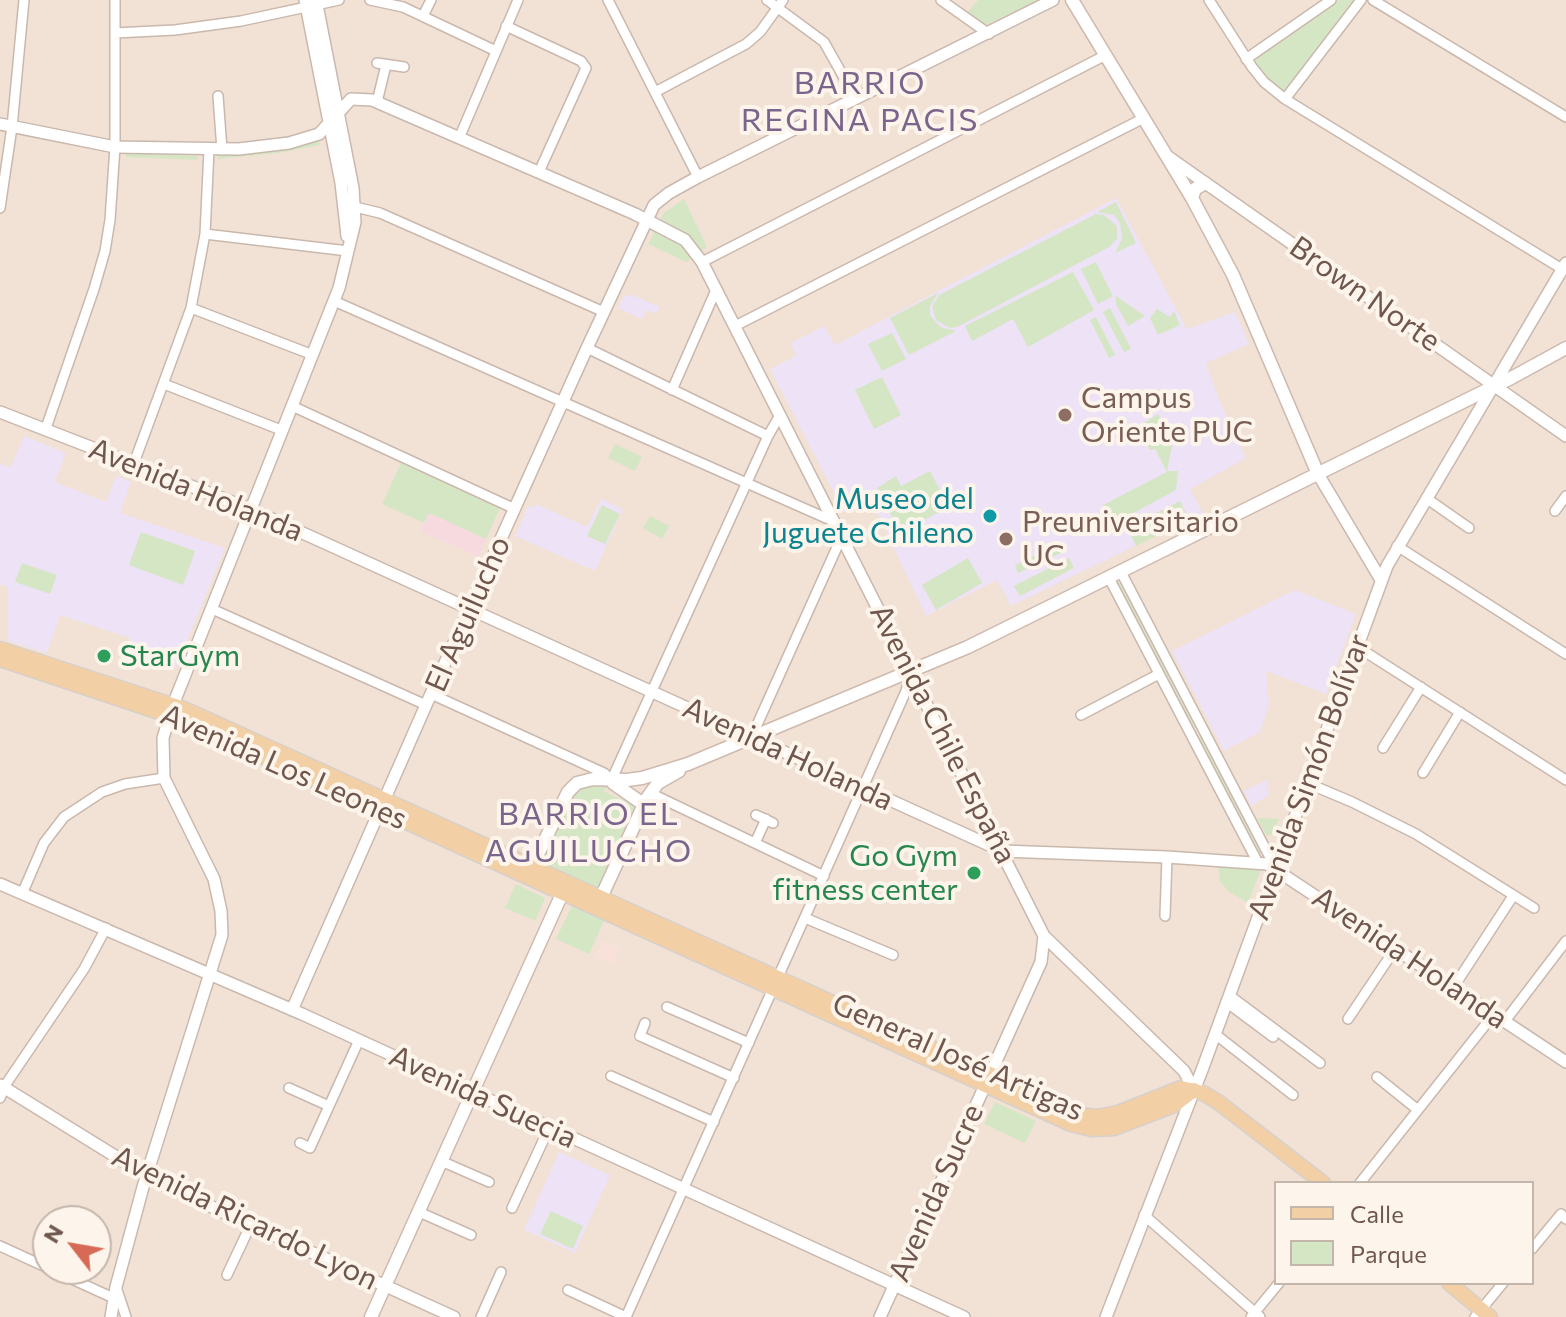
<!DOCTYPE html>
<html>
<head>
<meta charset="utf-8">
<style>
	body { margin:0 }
	#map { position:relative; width:1566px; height:1317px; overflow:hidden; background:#faf0e5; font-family:Commissioner,sans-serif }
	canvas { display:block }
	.legend { position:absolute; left:1274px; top:1181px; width:260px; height:104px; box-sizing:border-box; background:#fdf5eb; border:2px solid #c5b6ac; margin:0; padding:10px 14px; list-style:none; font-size:24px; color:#70574d }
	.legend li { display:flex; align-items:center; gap:16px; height:40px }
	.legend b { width:40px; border:2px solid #c5b6ac }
	.north { position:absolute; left:32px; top:1205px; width:80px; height:80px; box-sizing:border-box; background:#fdf5eb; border:2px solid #c5b6ac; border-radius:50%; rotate:301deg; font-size:22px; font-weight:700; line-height:32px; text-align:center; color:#70574d }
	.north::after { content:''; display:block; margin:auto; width:28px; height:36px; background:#d76a57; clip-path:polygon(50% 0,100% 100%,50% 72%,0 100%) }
</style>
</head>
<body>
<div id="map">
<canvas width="1566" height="1317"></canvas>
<ul class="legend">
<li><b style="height:10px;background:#f2cfa5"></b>Calle</li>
<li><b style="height:22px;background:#d5e6c5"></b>Parque</li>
</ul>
<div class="north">N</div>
</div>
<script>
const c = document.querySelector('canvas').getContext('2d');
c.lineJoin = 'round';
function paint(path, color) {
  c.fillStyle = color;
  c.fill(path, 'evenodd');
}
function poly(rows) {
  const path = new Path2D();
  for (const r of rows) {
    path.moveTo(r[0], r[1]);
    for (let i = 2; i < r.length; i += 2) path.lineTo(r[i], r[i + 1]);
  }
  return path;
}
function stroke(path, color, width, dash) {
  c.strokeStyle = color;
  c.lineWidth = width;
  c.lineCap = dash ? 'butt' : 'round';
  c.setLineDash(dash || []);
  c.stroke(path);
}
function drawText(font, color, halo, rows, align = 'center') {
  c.font = font + ' Commissioner,sans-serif';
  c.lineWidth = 8;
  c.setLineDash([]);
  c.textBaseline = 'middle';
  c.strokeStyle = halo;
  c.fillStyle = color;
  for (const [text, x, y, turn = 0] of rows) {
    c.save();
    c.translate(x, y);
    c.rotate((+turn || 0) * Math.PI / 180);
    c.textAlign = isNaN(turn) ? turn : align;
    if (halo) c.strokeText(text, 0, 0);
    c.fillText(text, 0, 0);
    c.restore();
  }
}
paint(poly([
	[0,0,1566,0,1566,341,1487,386,1566,441,1566,1317,0,1317],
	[1276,1183,1532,1183,1532,1283,1276,1283],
	[48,1221,96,1221,96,1269,48,1269],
	[1566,354,1566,430,1510,389,1512,384]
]), '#f1e2d5');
paint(poly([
	[603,941,620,948,613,964,596,956]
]), '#f9e1da');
paint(poly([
	[1116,198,1187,329,1235,312,1249,344,1206,363,1218,397,1246,458,1190,489,1203,513,1011,606,997,580,926,616,871,500,844,512,770,369,796,356,791,343,824,326,835,345],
	[630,294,660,307,656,314,647,310,642,319,618,308,624,295,628,297],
	[24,436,66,453,55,482,106,502,116,476,124,479,131,482,120,513,225,548,176,668,126,650,130,638,60,615,47,653,8,641,8,587,0,584,0,464,11,467],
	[601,499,623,509,595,571,515,536,528,506,533,508,536,504,587,527],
	[1295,590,1356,614,1326,694,1266,671,1269,705,1260,732,1224,751,1172,651],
	[1267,780,1269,795,1251,806,1244,791],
	[559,1152,610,1175,575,1253,524,1230]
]), '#ede2f6');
paint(poly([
	[429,513,486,539,479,557,420,531]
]), '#f7dadf');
paint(poly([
	[978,0,1039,0,985,25,967,13],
	[1339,0,1357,0,1283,94,1254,64,1256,59],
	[319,140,320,145,279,153,217,159,217,155,255,152],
	[126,153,198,156,198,160,126,157],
	[684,199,707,247,686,262,648,244,664,213],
	[1116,202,1136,243,1115,253,1122,239,1120,223,1114,215,1097,212],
	[1096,214,1104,215,1117,226,1117,239,1109,247,957,327,950,328,936,320,932,307,939,295],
	[1096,262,1113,296,1098,304,1081,269],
	[1073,272,1094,310,1028,347,1013,319,972,341,965,326],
	[938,293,930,306,930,315,940,327,956,331,909,355,890,318],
	[1116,296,1145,316,1128,326,1116,304],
	[1110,308,1131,349,1124,352,1103,312],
	[1157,309,1170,317,1174,311,1180,325,1158,335,1150,318],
	[1096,317,1115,355,1109,358,1090,320],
	[892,333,906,359,882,371,868,344],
	[882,377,901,415,874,429,855,390],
	[1158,414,1173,440,1167,471,1178,471,1176,490,1113,524,1103,505,1167,472,1155,449,1150,450,1142,434,1146,431,1142,424],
	[615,444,642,457,635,471,608,458],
	[401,463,500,508,486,539,429,513,424,523,382,504],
	[930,471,949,507,900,532,877,488,896,476,901,486],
	[1180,501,1189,520,1136,546,1127,528],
	[602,505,620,514,605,544,587,536],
	[650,516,669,526,662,539,643,528],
	[141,532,195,551,183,585,129,565],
	[1057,545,1061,553,1018,573,1015,565],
	[968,558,982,583,936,610,922,585],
	[1069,558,1074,568,1020,596,1014,586],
	[22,563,57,575,50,594,15,582],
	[1118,582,1121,582,1195,727,1191,729,1117,584],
	[1201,737,1257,841,1261,853,1258,855,1197,739],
	[586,784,609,785,603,791,622,800,628,797,637,807,601,889,596,890,543,866,541,862,571,796,576,788],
	[1257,818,1279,819,1273,834,1267,836],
	[1218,865,1261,869,1248,903,1228,891,1220,881],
	[516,884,545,898,535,921,505,908],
	[573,904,605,919,589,954,556,939],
	[995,1102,1036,1121,1025,1143,984,1124],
	[551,1211,583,1226,573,1249,540,1234]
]), '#d5e6c5');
const minor = poly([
	[370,0,403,7,496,51],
	[608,0,698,177],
	[767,0,824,42,856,99],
	[941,0,989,34],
	[1209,0,1252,67,1264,82,1285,99,1562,269],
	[1373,0,1566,117],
	[423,16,431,0],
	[506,26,581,61,586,68,539,172],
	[115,33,175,30,241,21,339,0],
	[1246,59,1331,0],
	[377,63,404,67],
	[655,92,746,44,760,32,783,0],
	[218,96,222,150],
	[1285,99,1361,0],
	[377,102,386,65],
	[460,136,518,0],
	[355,207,380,213,604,312],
	[0,208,12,127,24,0],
	[205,234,348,251],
	[702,262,1104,56],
	[334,301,835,522],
	[191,308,313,355],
	[735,326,1142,119],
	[587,348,768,436],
	[164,384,281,430],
	[672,390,716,290],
	[292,406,515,509],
	[46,428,94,289,105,251,110,220,115,147,115,0],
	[134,463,191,308,205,234,209,150],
	[1426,498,1469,528],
	[1555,511,1566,496],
	[1397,546,1566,654],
	[1121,572,1276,869],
	[1109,578,1257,861],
	[212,609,426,705],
	[1356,646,1566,780],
	[431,694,604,773,611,780],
	[1081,715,1159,674],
	[752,736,842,536],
	[1383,748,1421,687],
	[1423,773,1460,712],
	[611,781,768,436,780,415],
	[1307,783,1352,802,1416,834,1534,908],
	[650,793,824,876],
	[756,815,773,823],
	[755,843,766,819],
	[22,894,44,843,64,817,102,792,125,784,164,778],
	[1165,916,1167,857],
	[805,918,893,955],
	[1453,988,1513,896],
	[1229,995,1320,1063],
	[1226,1002,1273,1037],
	[667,1007,749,1043],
	[1348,1019,1395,949],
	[1505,1021,1566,941],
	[645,1023,640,1036,734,1078],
	[1215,1034,1293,1095],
	[611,1076,714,1122],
	[1377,1077,1418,1110],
	[289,1088,329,1106],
	[0,1098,6,1084,84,969,106,928],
	[300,1143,310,1148,359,1040],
	[441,1161,489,1182],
	[1360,1183,1494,1014],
	[512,1208,549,1128],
	[419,1212,471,1235],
	[1144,1215,1260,1317],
	[0,1246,48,1268],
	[1532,1249,1561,1214,1566,1219],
	[50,1269,109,1296],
	[227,1275,251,1224],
	[117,1290,126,1317],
	[568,1290,626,1317],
	[481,1317,501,1272],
	[626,1317,906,691,911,671],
	[1251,1317,1279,1283],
	[1475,1317,1503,1283]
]);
const tertiary = poly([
	[305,0,341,183,347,236],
	[0,124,115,147,239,149,289,143,319,134,351,99,372,100,635,214,685,240,702,262,1044,936,1184,1071,1194,1090],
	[1167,156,1566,436],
	[0,412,250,509,1002,851,1167,857,1267,864,1566,1062],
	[1318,474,1381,580],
	[0,884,302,1014,964,1317],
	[292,1010,426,705,587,348,654,205,669,193,698,177,1053,0],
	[0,1085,157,1182,454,1317],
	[111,1317,116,1287,143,1187,222,935,221,911,214,879,164,778,163,738,173,705,339,288,355,222,353,188,316,0],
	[880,1317,1041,962,1044,936],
	[1106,1317,1202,1070,1387,566,1566,263]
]);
const secondary = poly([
	[1072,0,1192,198,1233,275,1318,474],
	[1192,198,1195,189,1205,183],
	[613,783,643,804],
	[529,873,568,792,577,783,593,779,627,780,642,778,688,764,968,647,1513,377,1566,348],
	[597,906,647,798,658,783,679,771],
	[371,1317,566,885]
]);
const primary = poly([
	[0,649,184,709,1080,1115,1097,1117,1118,1113,1181,1088,1203,1093,1218,1102,1323,1183],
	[0,659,180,719,1071,1124,1092,1129,1114,1128,1174,1105,1194,1090],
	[1449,1283,1490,1317]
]);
stroke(minor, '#cab8ad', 12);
stroke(tertiary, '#cab8ad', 14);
stroke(secondary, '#cfbaae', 15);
stroke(primary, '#d7d0cd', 17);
stroke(minor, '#fff', 9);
stroke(tertiary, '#fff', 11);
stroke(secondary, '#fff', 12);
stroke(primary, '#f2cfa5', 14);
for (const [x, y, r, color] of [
	[1065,415,8,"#8d6e63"],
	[990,516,8,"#0f9aa8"],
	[1006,539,8,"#8d6e63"],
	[104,656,8,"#2e9e5b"],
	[974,873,8,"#2e9e5b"]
]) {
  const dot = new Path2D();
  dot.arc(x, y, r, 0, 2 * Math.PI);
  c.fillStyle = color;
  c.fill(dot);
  stroke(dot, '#fdf5eb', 3);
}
drawText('30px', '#70574d', '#fdf5eb', [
	["Brown Norte",1365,294,35],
	["Avenida Holanda",196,490,22],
	["El Aguilucho",468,614,-66],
	["Avenida Chile España",943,734,63],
	["Avenida Holanda",788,754,25],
	["Avenida Los Leones",284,767,24],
	["Avenida Simón Bolívar",1309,777,-70],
	["Avenida Holanda",1410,958,34],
	["General José Artigas",958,1057,24],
	["Avenida Suecia",483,1097,25],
	["Avenida Sucre",936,1193,-66],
	["Avenida Ricardo Lyon",245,1218,26]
]);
drawText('30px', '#785e54', '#fdf5eb', [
	["Campus",1081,398],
	["Oriente PUC",1081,432],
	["Preuniversitario",1022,522],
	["UC",1022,556]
], 'left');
drawText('30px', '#0d838f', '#fdf5eb', [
	["Museo del",974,499],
	["Juguete Chileno",974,533]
], 'right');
drawText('30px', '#27864d', '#fdf5eb', [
	["StarGym",120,656],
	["Go Gym",958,856,"right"],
	["fitness center",958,890,"right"]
], 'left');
c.letterSpacing = '2px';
drawText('32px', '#7c658c', '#fdf5eb', [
	["BARRIO",860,83],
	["REGINA PACIS",860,120],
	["BARRIO EL",589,814],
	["AGUILUCHO",589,851]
]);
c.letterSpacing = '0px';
</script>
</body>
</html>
